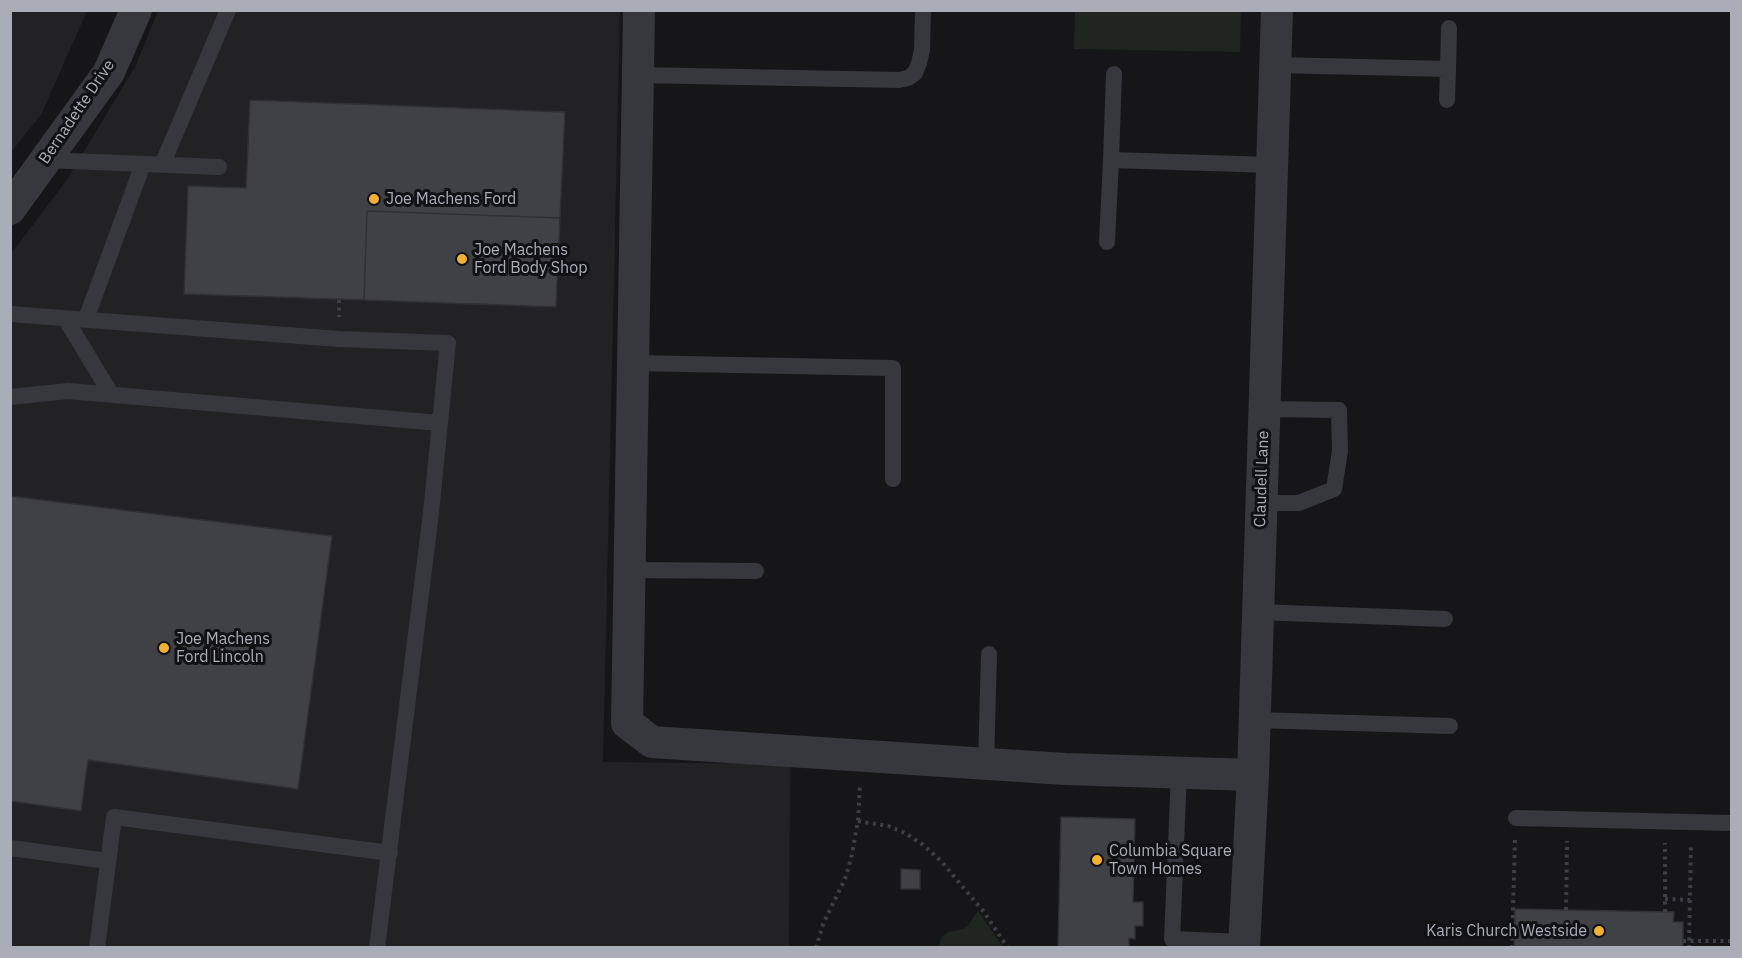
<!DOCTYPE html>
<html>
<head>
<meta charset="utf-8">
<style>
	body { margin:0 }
	#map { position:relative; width:1742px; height:958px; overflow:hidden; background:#161618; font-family:"IBM Plex Sans",sans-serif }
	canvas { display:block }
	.frame { position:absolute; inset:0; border:12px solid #a8adb8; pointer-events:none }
</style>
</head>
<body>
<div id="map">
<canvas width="1742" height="958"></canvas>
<div class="frame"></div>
</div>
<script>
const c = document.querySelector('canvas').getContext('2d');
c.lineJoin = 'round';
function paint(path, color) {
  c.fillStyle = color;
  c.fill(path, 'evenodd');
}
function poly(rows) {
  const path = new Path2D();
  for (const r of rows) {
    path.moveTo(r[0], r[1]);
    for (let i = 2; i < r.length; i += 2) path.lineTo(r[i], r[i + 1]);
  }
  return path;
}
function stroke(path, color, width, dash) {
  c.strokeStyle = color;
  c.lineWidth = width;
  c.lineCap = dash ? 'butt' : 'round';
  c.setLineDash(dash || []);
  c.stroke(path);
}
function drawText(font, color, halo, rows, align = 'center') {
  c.font = font + ' "IBM Plex Sans",sans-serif';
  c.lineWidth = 6;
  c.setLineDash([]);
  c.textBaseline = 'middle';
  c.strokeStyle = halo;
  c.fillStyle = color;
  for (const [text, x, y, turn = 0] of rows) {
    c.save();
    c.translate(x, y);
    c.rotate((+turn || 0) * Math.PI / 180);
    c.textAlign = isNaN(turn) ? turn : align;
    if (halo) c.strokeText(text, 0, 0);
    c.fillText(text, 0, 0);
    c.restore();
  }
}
paint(poly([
	[11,10,87,11,41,115,11,152],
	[158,11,620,11,603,762,790,764,789,947,11,947,10,255,66,181,135,67]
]), '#222225');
paint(poly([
	[1075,11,1241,11,1240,52,1074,49],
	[978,911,1003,947,939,947,941,937,949,932,963,929,968,925]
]), '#1e261f');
const building = poly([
	[250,100,565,112,560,218,367,211,364,300,184,294,188,186,246,188,250,100],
	[367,211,560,218,556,307,364,300,367,211],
	[10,496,332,536,298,789,88,760,81,811,10,801,10,496],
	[1061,817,1135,819,1133,902,1143,902,1143,926,1135,926,1135,939,1129,938,1129,948,1058,948,1061,817],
	[901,869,920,870,920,889,901,889,901,869],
	[1515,909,1674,912,1673,922,1683,922,1683,948,1514,948,1515,909]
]);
paint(building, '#404145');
stroke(building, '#303034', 1.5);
stroke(poly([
	[339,300,339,317],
	[858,821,888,826,905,833,922,844,941,861,984,912,1008,948],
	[1665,899,1690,900],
	[1566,910,1567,841],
	[1665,912,1665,843],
	[1683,941,1732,941],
	[816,948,823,924,845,879,851,859,858,821,860,785],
	[1512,948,1515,840],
	[1689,948,1691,843]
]), '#3d3f44', 4, [3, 4.5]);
stroke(poly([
	[1275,65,1448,69,1449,28],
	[1114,74,1111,160,1272,165],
	[637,75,899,80,908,78,915,73,919,63,922,50,923,10],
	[1447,100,1448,69],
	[45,160,219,167],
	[162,165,228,10],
	[1107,242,1111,160],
	[10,314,339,339,448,343,431,513,377,948],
	[65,318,111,394],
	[86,319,143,164],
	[633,363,893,368,893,479],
	[10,397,68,391,440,423],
	[1262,503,1299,503,1334,489,1340,451,1339,410,1264,409],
	[629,570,756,571],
	[1258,612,1445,619],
	[1255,720,1450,726],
	[986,764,989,654],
	[1179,773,1172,939,1244,942],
	[1516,818,1732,823],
	[10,848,108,861],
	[97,948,114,817,390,853]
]), '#37383d', 16);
stroke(poly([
	[639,10,627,723,652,742,1065,769,1253,775],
	[10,209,109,72,136,10],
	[1244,948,1253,775,1277,10]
]), '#37383d', 32);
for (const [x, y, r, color] of [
	[374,199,6,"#f2b134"],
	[462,259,6,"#f2b134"],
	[164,648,6,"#f2b134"],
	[1097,860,6,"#f2b134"],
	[1599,931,6,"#f2b134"]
]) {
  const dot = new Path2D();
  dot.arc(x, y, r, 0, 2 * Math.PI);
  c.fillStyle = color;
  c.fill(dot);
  stroke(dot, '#111113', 2);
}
drawText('16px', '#a8adb8', '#111113', [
	["Bernadette Drive",77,112,-56],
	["Claudell Lane",1262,479,-88]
]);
drawText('16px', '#a8adb8', '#111113', [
	["Joe Machens Ford",386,199],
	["Joe Machens",474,250],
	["Ford Body Shop",474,268],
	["Joe Machens",176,639],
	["Ford Lincoln",176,657],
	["Columbia Square",1109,851],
	["Town Homes",1109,869],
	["Karis Church Westside",1587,931,"right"]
], 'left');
</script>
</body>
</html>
